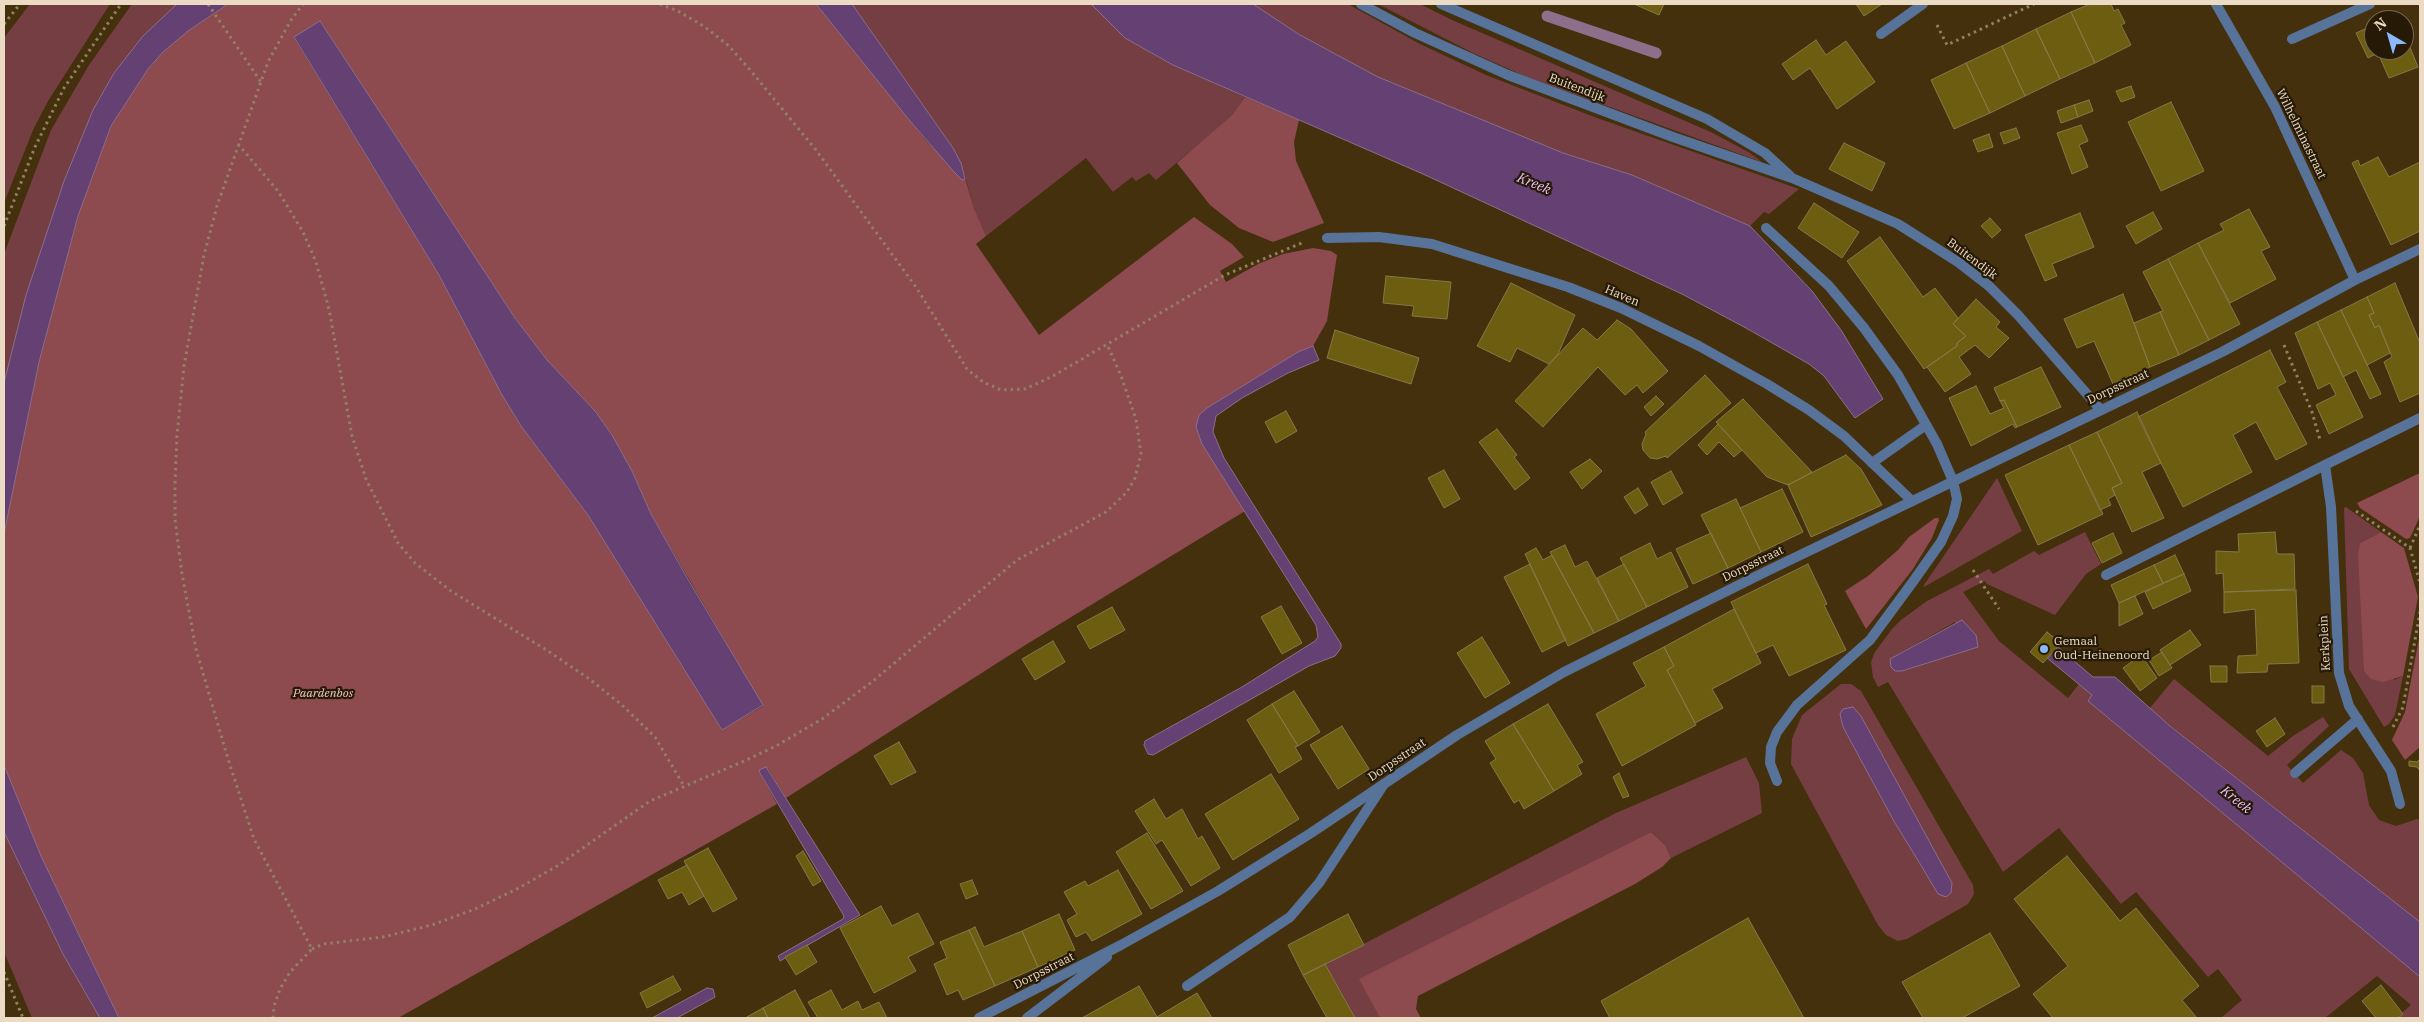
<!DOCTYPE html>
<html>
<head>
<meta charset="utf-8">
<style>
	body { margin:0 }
	#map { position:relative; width:2424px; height:1022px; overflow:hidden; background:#45300e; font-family:"IBM Plex Serif",serif }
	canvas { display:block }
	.frame { position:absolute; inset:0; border:5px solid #ebdbc4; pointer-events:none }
	.north { position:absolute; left:2364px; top:10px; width:50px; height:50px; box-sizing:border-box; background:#261a07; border:1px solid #756753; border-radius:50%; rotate:322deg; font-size:14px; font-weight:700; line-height:20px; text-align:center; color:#ebdbc4 }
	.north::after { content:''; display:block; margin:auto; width:18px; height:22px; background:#8abafc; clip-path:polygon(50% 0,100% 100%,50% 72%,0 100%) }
</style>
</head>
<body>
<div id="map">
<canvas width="2424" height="1022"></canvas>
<div class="frame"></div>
<div class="north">N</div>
</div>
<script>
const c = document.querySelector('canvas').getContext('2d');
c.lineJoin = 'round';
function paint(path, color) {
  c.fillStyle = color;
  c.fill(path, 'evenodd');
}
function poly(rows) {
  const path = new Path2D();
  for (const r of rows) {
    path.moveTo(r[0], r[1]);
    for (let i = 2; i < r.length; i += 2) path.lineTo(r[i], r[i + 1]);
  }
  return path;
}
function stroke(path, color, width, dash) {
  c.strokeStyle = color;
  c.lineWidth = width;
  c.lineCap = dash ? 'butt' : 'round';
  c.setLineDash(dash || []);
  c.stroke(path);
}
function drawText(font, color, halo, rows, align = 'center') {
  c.font = font + ' "IBM Plex Serif",serif';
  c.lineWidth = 4.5;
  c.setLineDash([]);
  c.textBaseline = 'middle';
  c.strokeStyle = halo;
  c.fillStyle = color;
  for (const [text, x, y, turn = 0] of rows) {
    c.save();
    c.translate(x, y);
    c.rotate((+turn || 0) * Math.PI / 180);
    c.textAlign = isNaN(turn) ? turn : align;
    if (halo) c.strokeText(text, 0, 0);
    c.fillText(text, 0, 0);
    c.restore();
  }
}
paint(poly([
	[30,4,110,4,48,101,33,130,4,203,4,38],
	[132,4,177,4,143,37,114,73,93,111,64,181,26,295,4,383,4,254,51,130,89,65],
	[852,4,1091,4,1125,38,1173,65,1245,97,1232,115,1204,140,1156,180,1149,173,1136,181,1132,177,1113,192,1086,158,986,236,974,208,965,176,953,148],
	[1253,4,1348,4,1418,43,1486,75,1597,118,1799,189,1769,214,1764,212,1750,226,1632,175,1563,153,1378,77,1300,35],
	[1378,4,1420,4,1452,20,1713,133,1750,153,1762,162,1527,77,1473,53],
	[1997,478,2022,531,1924,587,1924,585],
	[2346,507,2381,532,2360,543,2394,680,2403,676,2395,715,2389,724,2384,727,2349,669,2344,508],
	[2085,532,2101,564,2086,574,2055,615,1987,584,1985,581,1963,592,1999,641,2068,698,2079,684,2093,695,2088,701,2420,977,2420,1018,2396,1018,2411,1005,2377,976,2325,1018,2221,1018,2242,1000,2218,969,2208,977,2136,892,2121,904,2059,828,2003,872,1888,682,1878,687,1873,677,1871,662,1875,652,1892,629,1901,620,1927,601,1989,569,1993,574,2034,551,2039,555],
	[1955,622,1978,642,1978,647,1902,671,1890,663,1890,659],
	[2174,679,2268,756,2293,736,2323,717,2329,726,2287,765,2303,783,2341,750,2353,758,2363,773,2369,805,2379,820,2396,826,2417,819,2420,820,2420,922,2149,709],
	[1841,684,1851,684,1861,691,1973,885,1974,894,1968,904,1907,939,1898,941,1886,935,1878,925,1791,764,1792,739,1802,715],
	[1840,714,1861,716,1952,883,1922,867,1895,823,1843,727],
	[1746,757,1759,783,1762,813,1671,858,1665,845,1651,832,1360,979,1380,1018,1355,1018,1325,964,1616,813],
	[4,832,63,954,100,1018,32,1018,4,952]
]), '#753e42');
paint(poly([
	[228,4,816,4,928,143,965,178,974,208,986,236,976,244,1039,335,1194,217,1232,244,1244,257,1220,271,1226,282,1258,264,1283,254,1313,248,1331,251,1337,255,1327,321,1313,346,1298,352,1207,408,1202,444,1245,511,1027,644,786,798,768,769,760,773,777,804,398,1018,119,1018,41,856,4,765,4,534,39,362,78,216,111,126,148,69,163,52,188,31],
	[320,21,515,318,547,360,595,411,612,435,632,471,651,514,763,706,722,730,588,515,521,426,501,393,439,275,294,38],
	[1245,97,1299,120,1294,142,1296,161,1324,223,1273,242,1239,228,1210,205,1177,163,1232,115],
	[2420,473,2420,516,2410,538,2406,539,2360,508,2357,503],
	[1935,518,1938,518,1939,520,1932,538,1913,569,1866,629,1845,591,1868,576,1898,550,1909,537],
	[2381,532,2404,548,2418,597,2403,676,2383,682,2371,679,2364,671,2358,555,2360,543],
	[2420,633,2420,747,2405,760,2392,740,2405,712],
	[1651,832,1665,845,1671,858,1662,867,1635,884,1418,996,1416,1009,1421,1018,1380,1018,1359,979]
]), '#8d4a4f');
const water = poly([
	[177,4,228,4,188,31,163,52,148,69,111,126,78,216,39,362,4,534,4,383,26,295,64,181,93,110,114,73,143,36,177,4],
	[816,4,852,4,953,148,961,163,965,179,962,180,955,173,910,121,816,4],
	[1091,4,1253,4,1300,35,1378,77,1563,153,1632,175,1750,226,1812,291,1841,330,1883,399,1855,418,1824,376,1809,364,1746,328,1682,294,1423,174,1173,65,1125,38,1091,4],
	[320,21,515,318,547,360,595,411,612,435,632,471,651,514,689,581,763,705,722,730,588,515,521,426,501,393,439,275,294,37,320,21],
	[1313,346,1319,360,1288,373,1242,398,1216,416,1213,432,1224,458,1341,644,1341,648,1335,656,1309,666,1153,755,1148,754,1144,745,1145,741,1242,687,1315,641,1318,637,1316,625,1202,444,1196,427,1199,415,1207,408,1298,352,1313,346],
	[1962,620,1976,635,1978,647,1902,671,1895,671,1891,667,1890,659,1962,620],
	[2058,647,2093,677,2115,677,2170,726,2420,922,2420,977,2088,701,2092,695,2047,658,2058,647],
	[1853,707,1861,716,1952,883,1951,893,1946,897,1938,894,1922,867,1895,823,1843,727,1840,714,1843,709,1853,707],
	[4,765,41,856,119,1018,100,1018,63,954,4,832,4,765],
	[766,767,860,915,780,961,778,956,843,919,844,916,760,773,759,770,766,767],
	[707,988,713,989,715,997,677,1018,652,1018,707,988]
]);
paint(water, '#654073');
stroke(water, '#8d6e8b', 1);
stroke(poly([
	[1547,16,1656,53]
]), '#8d6e8b', 11);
const building = poly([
	[1634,4,1664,4,1659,15,1634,4],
	[1856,4,1882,4,1864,16,1856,4],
	[2090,4,2111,4,2114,11,2118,9,2125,23,2121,25,2131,45,2095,63,2071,12,2090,4],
	[2071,12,2095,63,2060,79,2036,29,2071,12],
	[2374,25,2374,50,2404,50,2404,33,2418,67,2389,78,2378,53,2368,58,2356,33,2374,25],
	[2036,29,2060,79,2025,96,2002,46,2036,29],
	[1816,40,1826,55,1846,41,1875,82,1837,109,1810,68,1793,80,1782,64,1816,40],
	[2002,46,2025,96,1990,113,1966,63,2002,46],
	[1966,63,1990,113,1954,129,1931,80,1966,63],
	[2131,86,2135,97,2121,102,2116,91,2131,86],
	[2089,100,2093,111,2078,117,2074,105,2089,100],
	[2171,102,2204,171,2161,191,2128,122,2171,102],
	[2074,105,2078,117,2061,123,2057,111,2074,105],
	[2081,125,2088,141,2079,145,2088,167,2072,174,2057,133,2081,125],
	[2016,128,2020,138,2004,144,2000,133,2016,128],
	[1989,134,1993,147,1978,152,1973,140,1989,134],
	[1844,143,1885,163,1872,191,1829,169,1844,143],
	[2378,157,2389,177,2420,162,2420,231,2391,245,2352,163,2358,160,2360,166,2378,157],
	[1814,203,1859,232,1842,258,1798,228,1814,203],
	[2249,209,2270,247,2261,251,2276,279,2230,303,2198,243,2224,230,2220,224,2249,209],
	[2153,212,2162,229,2136,244,2126,226,2153,212],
	[2080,213,2094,247,2052,264,2057,276,2045,281,2025,235,2080,213],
	[1990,218,2001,230,1992,238,1981,226,1990,218],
	[1880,237,1923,297,1935,288,1958,318,1953,324,1966,336,1957,343,1957,346,1924,369,1847,261,1880,237],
	[2198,243,2240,324,2209,340,2168,259,2198,243],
	[2168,259,2209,340,2179,355,2160,312,2163,311,2143,272,2168,259],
	[1386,276,1451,282,1447,319,1412,316,1414,306,1383,303,1386,276],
	[1511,283,1575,315,1558,354,1549,364,1517,348,1510,362,1477,346,1511,283],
	[2395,283,2420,343,2420,393,2400,402,2384,362,2392,357,2379,325,2375,328,2369,315,2374,313,2367,297,2395,283],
	[2123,294,2150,367,2113,384,2094,341,2077,348,2064,319,2123,294],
	[2367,297,2374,313,2369,315,2375,328,2379,325,2390,353,2367,365,2341,310,2367,297],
	[1976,299,2000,322,1996,327,2009,338,1989,358,1975,345,1959,357,1971,374,1945,392,1927,367,1957,346,1957,343,1966,336,1953,324,1976,299],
	[2341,310,2381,394,2370,399,2356,370,2343,377,2317,322,2341,310],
	[2160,312,2179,355,2150,367,2134,323,2160,312],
	[1617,320,1631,329,1668,371,1643,393,1637,385,1625,395,1598,367,1543,427,1515,401,1583,328,1597,340,1617,320],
	[2317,322,2363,417,2329,434,2316,405,2336,395,2330,383,2318,389,2295,333,2317,322],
	[1335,330,1419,358,1411,384,1327,358,1335,330],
	[2270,350,2286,382,2277,387,2307,444,2276,460,2256,422,2233,435,2252,472,2183,507,2138,417,2270,350],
	[2041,367,2061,407,2017,427,2004,400,2000,401,1994,388,2041,367],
	[1705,375,1731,403,1667,458,1666,456,1657,459,1650,458,1643,450,1642,444,1646,434,1645,432,1705,375],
	[1976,386,1990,414,2004,408,2000,401,2004,400,2017,427,2015,428,2013,424,1971,446,1949,398,1976,386],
	[1656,396,1664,404,1651,416,1644,407,1656,396],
	[1743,399,1812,472,1788,485,1767,477,1716,422,1743,399],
	[1286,411,1297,431,1276,443,1265,422,1286,411],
	[2137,412,2161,463,2142,472,2164,518,2132,532,2112,488,2122,483,2097,432,2137,412],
	[1718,424,1742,450,1734,457,1719,442,1707,455,1698,445,1718,424],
	[1497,429,1517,455,1514,457,1530,478,1515,490,1479,442,1497,429],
	[2097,432,2122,483,2112,488,2115,495,2108,499,2111,505,2100,510,2069,445,2097,432],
	[2069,445,2103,514,2038,545,2005,475,2069,445],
	[1846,455,1861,469,1882,505,1811,537,1788,485,1846,455],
	[1590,459,1602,471,1582,489,1570,472,1590,459],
	[1444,470,1460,499,1444,508,1428,478,1444,470],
	[1671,471,1683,493,1663,505,1651,482,1671,471],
	[1638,488,1648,505,1635,514,1624,497,1638,488],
	[1782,489,1803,532,1761,552,1740,508,1782,489],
	[1736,499,1761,552,1728,568,1701,515,1736,499],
	[2275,532,2277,554,2294,554,2295,589,2224,592,2223,573,2216,574,2216,551,2239,552,2238,534,2275,532],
	[1711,533,1728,568,1693,584,1676,549,1711,533],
	[2113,533,2122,553,2102,563,2092,543,2113,533],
	[1650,543,1657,559,1671,552,1688,587,1647,607,1620,558,1650,543],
	[1565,545,1575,567,1587,561,1619,621,1594,633,1550,552,1565,545],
	[1536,548,1543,560,1552,555,1594,633,1568,646,1525,554,1536,548],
	[2175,555,2184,574,2163,583,2154,565,2175,555],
	[1530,564,1566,640,1542,652,1504,577,1530,564],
	[1624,564,1647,607,1619,621,1597,578,1624,564],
	[1808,564,1827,604,1824,605,1846,650,1789,676,1773,645,1756,653,1731,602,1808,564],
	[2154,565,2163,583,2119,603,2111,585,2154,565],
	[2184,574,2191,591,2153,609,2145,592,2184,574],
	[2296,590,2299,663,2268,664,2267,672,2237,673,2238,656,2257,655,2255,609,2224,613,2224,592,2296,590],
	[2135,596,2143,614,2119,626,2119,603,2135,596],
	[1281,606,1302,643,1282,654,1261,617,1281,606],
	[1112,607,1125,630,1090,649,1077,626,1112,607],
	[1734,609,1761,663,1712,689,1723,708,1695,723,1667,670,1674,666,1664,647,1734,609],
	[2190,630,2201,645,2170,665,2160,650,2190,630],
	[2047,632,2061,643,2043,663,2030,652,2047,632],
	[1482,637,1510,683,1485,698,1457,653,1482,637],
	[1053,641,1065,662,1035,680,1022,659,1053,641],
	[1664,647,1674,666,1667,670,1696,725,1622,766,1596,714,1646,686,1633,663,1664,647],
	[2162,652,2172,668,2159,676,2149,660,2162,652],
	[2141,655,2157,678,2140,691,2123,668,2141,655],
	[2210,666,2227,666,2227,682,2211,682,2210,666],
	[2312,686,2324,686,2324,703,2312,703,2312,686],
	[1294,691,1320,732,1298,746,1272,704,1294,691],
	[1272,704,1298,746,1295,747,1302,759,1279,773,1247,720,1272,704],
	[1548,704,1583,762,1577,765,1582,774,1554,791,1513,724,1548,704],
	[2275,718,2285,734,2267,747,2256,731,2275,718],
	[1513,724,1554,791,1524,809,1519,800,1514,803,1490,763,1496,759,1485,741,1513,724],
	[1342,726,1369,769,1338,789,1310,745,1342,726],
	[899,742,916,772,891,785,874,756,899,742],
	[2420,759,2420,771,2417,767,2409,766,2409,761,2417,762,2420,759],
	[1619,773,1629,796,1623,798,1613,777,1619,773],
	[1271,774,1299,819,1233,860,1205,814,1271,774],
	[1154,799,1166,819,1182,809,1198,839,1202,836,1220,868,1191,886,1162,840,1156,844,1135,811,1154,799],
	[1147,833,1183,891,1151,909,1116,852,1147,833],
	[708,848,737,899,713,912,684,861,708,848],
	[803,851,821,881,813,886,796,856,803,851],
	[2067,856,2120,921,2136,908,2199,986,2182,1000,2197,1018,2053,1018,2033,994,2068,966,2014,899,2067,856],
	[687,865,704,896,689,905,682,892,668,899,658,880,687,865],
	[1118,870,1142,914,1092,941,1086,932,1076,937,1067,920,1077,914,1064,892,1085,881,1088,886,1118,870],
	[972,880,978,894,966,899,960,884,972,880],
	[881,906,892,926,918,913,934,944,908,957,916,971,874,993,840,928,881,906],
	[1059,914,1075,950,1038,967,1022,931,1059,914],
	[1348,914,1364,945,1303,975,1288,945,1348,914],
	[1748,918,1804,1018,1610,1018,1601,1001,1748,918],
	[975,927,984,947,1022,931,1038,967,995,986,969,930,975,927],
	[969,930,995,986,963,1000,958,990,947,995,934,964,947,958,940,942,969,930],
	[1990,933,2020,986,1962,1018,1923,1018,1902,982,1990,933],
	[807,945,817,962,796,975,785,957,807,945],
	[1325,964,1355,1018,1327,1018,1303,975,1325,964],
	[673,976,681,990,647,1008,640,993,673,976],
	[2381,985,2403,1014,2398,1018,2376,1018,2362,1001,2381,985],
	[1139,986,1157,1017,1197,993,1212,1018,1082,1018,1139,986],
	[795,990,810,1018,768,1018,763,1008,795,990],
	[831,990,842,1010,858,1001,862,1010,879,1002,887,1018,818,1018,808,1002,831,990],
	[763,1008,768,1018,745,1018,763,1008]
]);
paint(building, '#6c5d11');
stroke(building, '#857946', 1);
stroke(poly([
	[208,4,261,82],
	[660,4,678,11,705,27,729,46,751,71,816,150,916,287,967,369,983,382,1001,390,1025,389,1053,376,1225,275,1304,242],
	[4,24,20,4],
	[1937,25,1947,45,2034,4],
	[238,144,278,191,303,232,316,262,329,309,352,436,366,479,398,543,415,563,451,591,548,651,588,678,622,705,655,737,684,786],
	[4,226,35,147,64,88,121,4],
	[2284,345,2312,412,2320,440],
	[2356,511,2410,548,2420,583],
	[2410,548,2420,525],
	[1973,570,1999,609],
	[2393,727,2403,707,2420,612],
	[312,949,323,944,383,937,432,925,475,909,517,889,557,866,650,801,742,762,776,746,822,719,873,681,1017,560,1106,512,1127,492,1135,478,1141,454,1136,419,1121,376,1107,344],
	[4,972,23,1018],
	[273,1018,274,1006,280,989,290,972,312,949,254,839,228,759,196,649,182,574,175,519,175,483,177,435,184,366,204,255,217,206,268,62,291,20,303,4]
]), '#928063', 3, [2.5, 4]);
stroke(poly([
	[2106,575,2325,465],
	[2295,773,2358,719],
	[1777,781,1770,763,1771,747,1777,732,1797,705,1870,640,1912,583,1941,542,1953,516,1957,499,1953,481],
	[1187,986,1290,917,1319,883,1384,784]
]), '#577399', 10);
stroke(poly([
	[1361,4,1415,33,1508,75,1673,137,1792,178,1898,224,1958,262,1989,286,2018,315,2100,409],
	[1441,4,1707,119,1765,153,1790,176],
	[2216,4,2275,107,2355,280],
	[1881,34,1923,4],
	[2292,39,2370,4],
	[1766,228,1829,286,1864,328,1898,375,1937,444,1953,481],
	[1327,238,1379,237,1432,244,1568,287,1621,308,1699,346,1767,384,1809,410,1844,436,1912,501],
	[1872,463,1926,425],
	[2400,804,2391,771,2349,706,2339,673,2331,507,2325,465,2420,418],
	[979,1018,1121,945,1218,891,1311,833,1457,735,1564,672,1765,572,2222,352,2355,280,2420,249],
	[1027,1018,1107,957]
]), '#577399', 10);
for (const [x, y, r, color] of [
	[2044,649,5,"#8abafc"]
]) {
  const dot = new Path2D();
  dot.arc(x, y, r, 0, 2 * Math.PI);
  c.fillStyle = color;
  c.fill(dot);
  stroke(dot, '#261a07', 2);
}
drawText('12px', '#ebdbc4', '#261a07', [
	["Buitendijk",1577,88,21],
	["Wilhelminastraat",2301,134,64],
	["Buitendijk",1972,259,37],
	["Haven",1622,296,23],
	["Dorpsstraat",2118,387,-25],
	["Dorpsstraat",1753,564,-26],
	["Kerkplein",2325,643,-93],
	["Dorpsstraat",1397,760,-34],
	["Dorpsstraat",1044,971,-27]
]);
drawText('12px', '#ebdbc4', '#261a07', [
	["Gemaal",2054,642],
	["Oud-Heinenoord",2054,656]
], 'left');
drawText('italic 12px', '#f2c7c8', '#261a07', [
	["Paardenbos",323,694]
]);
drawText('italic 14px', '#ecbffd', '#261a07', [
	["Kreek",1534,184,23],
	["Kreek",2236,800,39]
]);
</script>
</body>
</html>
